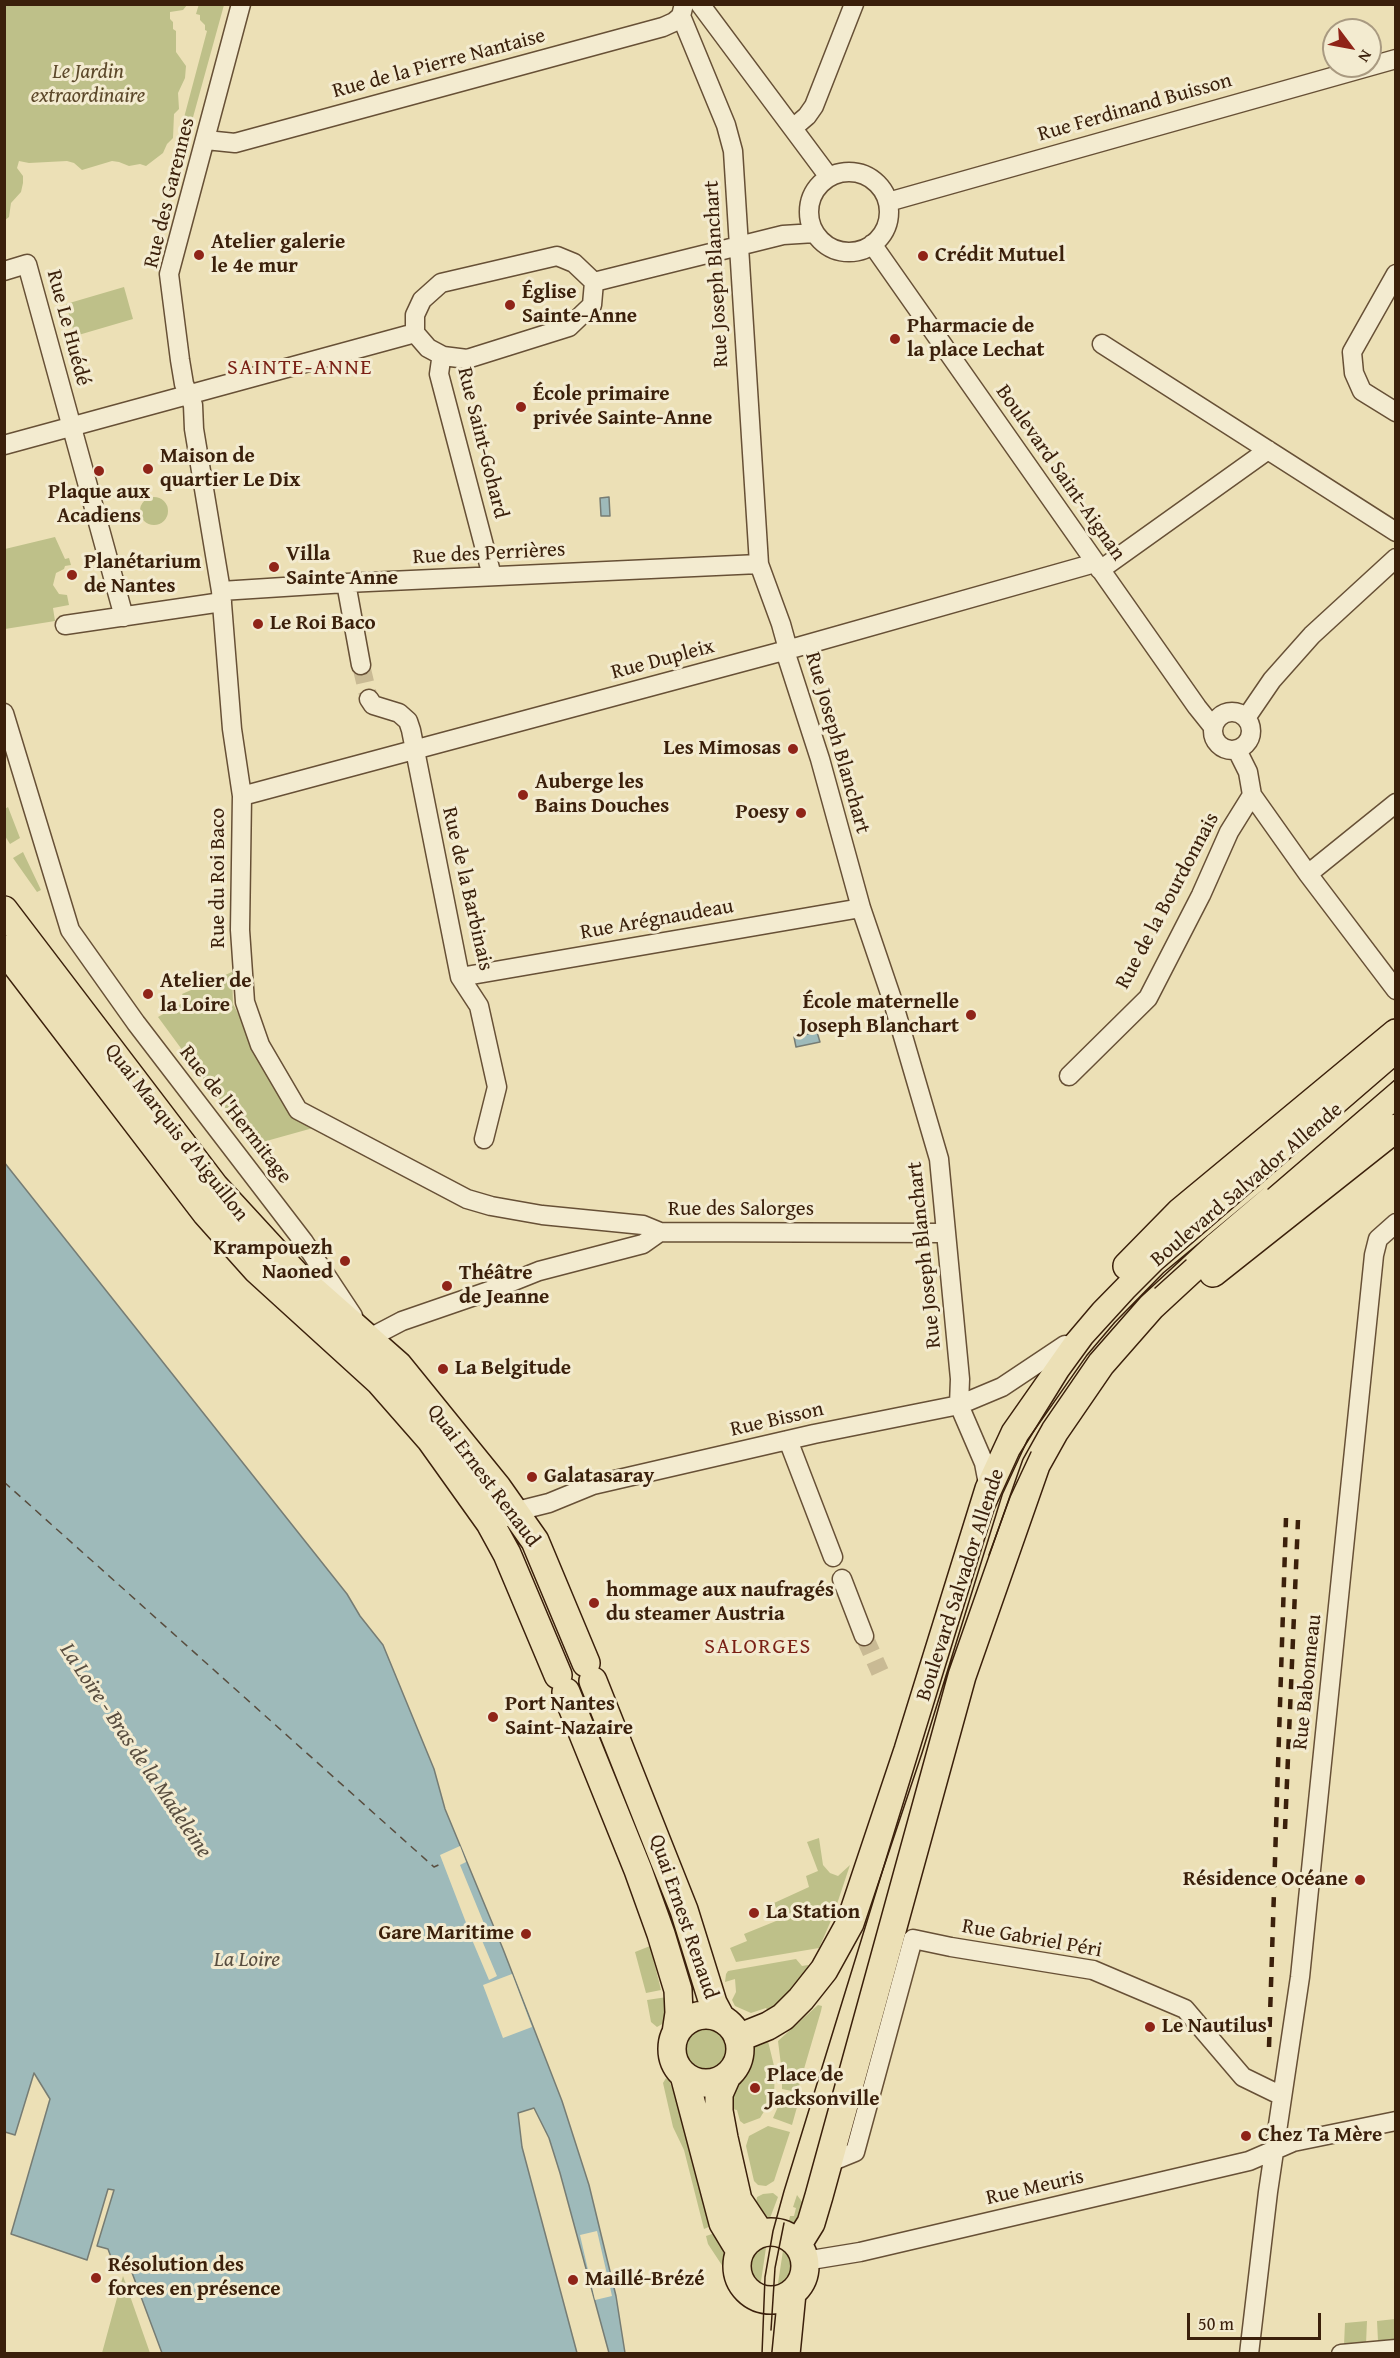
<!DOCTYPE html>
<html>
<head>
<meta charset="utf-8">
<style>
	body { margin:0 }
	#map { position:relative; width:1400px; height:2358px; overflow:hidden; background:#ece0b6; font-family:"Gentium Book Plus",serif }
	canvas { display:block }
	.frame { position:absolute; inset:0; border:6px solid #3b200b; pointer-events:none }
	.north { position:absolute; left:1322px; top:18px; width:60px; height:60px; box-sizing:border-box; background:#f3ebd0; border:2px solid #a99a81; border-radius:50%; rotate:122deg; font-size:16px; font-weight:700; line-height:24px; text-align:center; color:#3b200b }
	.north::after { content:''; display:block; margin:auto; width:21px; height:27px; background:#8f2418; clip-path:polygon(50% 0,100% 100%,50% 72%,0 100%) }
	.scale { position:absolute; left:1187px; top:2313px; width:134px; height:27px; box-sizing:border-box; border:3px solid #3b200b; border-top:0; padding-left:8px; font-size:18px; line-height:21px; white-space:nowrap; color:#3b200b; -webkit-text-stroke:4px #f3ebd0; paint-order:stroke }
</style>
</head>
<body>
<div id="map">
<canvas width="1400" height="2358"></canvas>
<div class="frame"></div>
<div class="north">N</div>
<div class="scale">50 m</div>
</div>
<script>
const c = document.querySelector('canvas').getContext('2d');
c.lineJoin = 'round';
function paint(path, color) {
  c.fillStyle = color;
  c.fill(path, 'evenodd');
}
function poly(rows) {
  const path = new Path2D();
  for (const r of rows) {
    if (r.length === 3) {
      path.moveTo(r[0] + r[2], r[1]);
      path.arc(r[0], r[1], r[2], 0, 2 * Math.PI);
      continue;
    }
    path.moveTo(r[0], r[1]);
    for (let i = 2; i < r.length; i += 2) path.lineTo(r[i], r[i + 1]);
  }
  return path;
}
function stroke(path, color, width, dash) {
  c.strokeStyle = color;
  c.lineWidth = width;
  c.lineCap = dash ? 'butt' : 'round';
  c.setLineDash(dash || []);
  c.stroke(path);
}
function drawText(font, color, halo, rows, align = 'center') {
  c.font = font + ' "Gentium Book Plus",serif';
  c.lineWidth = 6;
  c.setLineDash([]);
  c.textBaseline = 'middle';
  c.strokeStyle = halo;
  c.fillStyle = color;
  for (const [text, x, y, turn = 0] of rows) {
    c.save();
    c.translate(x, y);
    c.rotate((+turn || 0) * Math.PI / 180);
    c.textAlign = isNaN(turn) ? turn : align;
    if (halo) c.strokeText(text, 0, 0);
    c.fillText(text, 0, 0);
    c.restore();
  }
}
paint(poly([
	[5,4,187,5,183,10,170,12,170,19,173,22,173,29,176,31,176,52,186,66,185,78,178,93,179,109,174,114,173,138,167,144,163,153,146,166,140,164,129,166,119,162,112,161,82,170,74,163,67,161,29,163,19,161,17,168,23,176,23,183,21,192,11,203,9,217,5,220],
	[199,4,224,5,187,139,177,144,207,31,205,30,205,25,200,20,200,15,196,14],
	[124,287,133,319,75,336,66,304],
	[154,511,14],
	[55,537,65,559,69,558,71,565,65,566,64,569,56,573,53,585,59,594,67,595,69,605,53,608,55,621,5,629,5,549],
	[8,807,20,838,10,844,5,836,5,809],
	[23,852,41,890,37,892,13,858],
	[232,972,233,1004,289,1111,313,1128,252,1145,158,1017,186,1001,182,994],
	[819,1838,823,1865,830,1873,838,1876,850,1865,833,1916,819,1948,736,1962,730,1948,747,1941,744,1934,781,1919,774,1903,809,1887,806,1876,818,1871,807,1842],
	[663,1891,698,1982,686,1985,660,1892],
	[650,1946,661,1990,646,1993,635,1952],
	[796,1959,802,1966,808,1965,812,1969,769,2012,766,2008,751,2013,735,2006,732,2000,736,1992,735,1979,725,1982,726,1974,728,1971],
	[667,1997,664,2023,657,2027,651,2022,647,2000],
	[818,2005,822,2006,821,2011,799,2086,792,2091,782,2089,782,2073,778,2041],
	[707,2048,24],
	[767,2037,775,2070,774,2095,760,2118,744,2124,740,2121,737,2110,731,2109,732,2086,749,2064,751,2042],
	[666,2078,669,2080,681,2111,705,2208,711,2226,704,2229,684,2150,673,2127,663,2083],
	[789,2098,797,2107,792,2125,773,2118,781,2100],
	[768,2126,790,2132,774,2181,766,2186,758,2185,754,2181,746,2146,749,2136],
	[763,2194,773,2193,778,2197,770,2218,762,2215,756,2203,757,2197],
	[797,2195,803,2203,803,2208,795,2228,788,2225,790,2216,794,2216,796,2208,793,2207],
	[715,2233,724,2254,727,2273,708,2244,706,2236],
	[767,2241,760,2288,749,2277,747,2262,754,2248],
	[784,2244,794,2254,796,2269,789,2283,777,2290],
	[123,2276,150,2353,102,2353],
	[1395,2319,1394,2339,1381,2343,1378,2341,1377,2321],
	[1367,2321,1366,2344,1344,2345,1345,2323]
]), '#bec089');
const water = poly([
	[609,497,610,516,601,516,600,498,609,497],
	[817,1032,820,1042,796,1047,794,1037,817,1032],
	[4,1162,347,1594,360,1616,383,1645,434,1769,445,1809,503,1949,562,2101,589,2185,616,2296,625,2353,609,2353,560,2173,549,2138,534,2108,518,2113,522,2147,577,2353,162,2353,128,2262,111,2257,108,2249,97,2246,114,2190,108,2189,87,2260,11,2234,50,2099,34,2073,15,2135,5,2132,4,1162]
]);
paint(water, '#9ebaba');
stroke(water, '#767c74', 1.5);
paint(poly([
	[460,1846,466,1862,460,1865,485,1926,470,1933,440,1855],
	[478,1931,497,1976,489,1980,470,1935],
	[512,1974,532,2027,503,2038,483,1985],
	[597,2231,612,2296,595,2300,580,2235]
]), '#ece0b6');
stroke(poly([
	[4,1482,434,1867,443,1863]
]), '#594e40', 1.5, [8, 6]);
stroke(poly([
	[361,665,369,699],
	[864,1636,880,1672]
]), '#c9ba94', 18, [18, 9]);
const minor = poly([
	[241,4,169,274,180,360,184,384,193,405,194,429,221,591,232,729,242,796,240,930,245,1002,260,1045,298,1110,467,1199,491,1206,542,1215,643,1225,660,1232],
	[684,4,681,16,726,125,733,151,759,564,781,624,786,642,787,657,820,759,861,908,893,1002,939,1159,960,1379,959,1405,984,1463,989,1489],
	[700,4,829,177],
	[793,128,807,116,814,106,854,4],
	[206,140,235,143,663,27,674,22,681,16],
	[849,212,40],
	[888,202,1396,59],
	[872,244,1197,707,1213,727],
	[4,271,27,264,124,617],
	[1396,274,1352,352,1354,373,1362,391,1396,412],
	[594,282,783,235,815,233],
	[415,333,415,315,422,300,441,283,557,256,574,263,594,282],
	[415,333,428,348,443,356,467,359,569,327,592,305,594,282],
	[1102,344,1396,532],
	[443,356,441,360,439,374,492,576],
	[4,445,415,333],
	[1100,570,1268,450],
	[346,583,361,665],
	[221,591,346,583,759,564],
	[65,625,222,602],
	[369,699,373,705,399,713,408,721,411,730,460,977,479,1006,497,1087,484,1139],
	[1232,731,19],
	[4,713,70,930,136,1023,304,1242,353,1316],
	[1246,718,1272,680,1312,635,1396,558],
	[1237,750,1248,772,1252,795,1308,874,1396,990],
	[242,796,787,650,1095,563],
	[1308,874,1396,803],
	[460,977,861,908],
	[1069,1076,1148,998,1201,895,1229,832,1252,795],
	[360,1343,402,1321,489,1291,539,1271,643,1244,660,1232,945,1233],
	[788,1440,833,1557],
	[507,1517,525,1509,549,1503,593,1485,814,1434,959,1405,1002,1387,1065,1345],
	[842,1579,864,1636],
	[828,2163,855,2152,913,1939,951,1947,1093,1970,1185,2009,1243,2077,1282,2096],
	[805,2261,860,2252,1249,2161,1293,2142,1396,2121],
	[1249,2354,1268,2192,1300,1977,1374,1255,1378,1239,1396,1223],
	[1341,2354,1396,2349]
]);
const primary = poly([
	[4,910,215,1187,296,1275,398,1365,497,1487,535,1541,586,1663],
	[4,949,206,1213,257,1270,380,1382,430,1439,490,1523,507,1554,558,1675],
	[1127,1266,1180,1212,1396,1033],
	[1213,1273,1396,1128],
	[593,1681,684,1910,713,2003,721,2018],
	[566,1692,638,1870,661,1934,678,1990,679,2013,676,2033],
	[706,2049,34],
	[738,2038,768,2026,783,2017,801,1999,824,1970,850,1923,908,1750,989,1489,1015,1433,1076,1346,1104,1313,1154,1262,1396,1061],
	[684,2075,723,2223,740,2251],
	[727,2076,719,2094,719,2111,724,2138,738,2200,760,2233],
	[771,2266,34],
	[798,2244,811,2223,819,2196,962,1676,1036,1465,1055,1431,1101,1364,1151,1307,1218,1245,1396,1094],
	[786,2354,792,2293]
]);
stroke(minor, '#675036', 21);
stroke(primary, '#3b200b', 30);
stroke(minor, '#f3ebd0', 18);
stroke(primary, '#ece0b6', 27);
stroke(poly([
	[1268,1189,1396,1079],
	[1155,1288,1186,1260],
	[989,1555,1010,1497,1031,1452],
	[771,2330,775,2268,784,2223],
	[762,2354,765,2277,773,2231,784,2191,983,1544,994,1510,1019,1455,1068,1376,1092,1343,1134,1297,1162,1269,1396,1067]
]), '#3b200b', 1.5);
stroke(poly([
	[1285,1829,1298,1520],
	[1269,2047,1286,1518]
]), '#3b200b', 4.5, [10, 10]);
for (const [x, y, r, color] of [
	[199,255,6,"#8f2418"],
	[923,256,6,"#8f2418"],
	[510,305,6,"#8f2418"],
	[895,339,6,"#8f2418"],
	[521,407,6,"#8f2418"],
	[148,469,6,"#8f2418"],
	[99,471,6,"#8f2418"],
	[274,567,6,"#8f2418"],
	[72,575,6,"#8f2418"],
	[258,624,6,"#8f2418"],
	[793,749,6,"#8f2418"],
	[523,795,6,"#8f2418"],
	[801,813,6,"#8f2418"],
	[148,994,6,"#8f2418"],
	[971,1015,6,"#8f2418"],
	[345,1261,6,"#8f2418"],
	[447,1286,6,"#8f2418"],
	[443,1369,6,"#8f2418"],
	[532,1477,6,"#8f2418"],
	[594,1603,6,"#8f2418"],
	[493,1717,6,"#8f2418"],
	[1360,1880,6,"#8f2418"],
	[754,1913,6,"#8f2418"],
	[526,1934,6,"#8f2418"],
	[1150,2027,6,"#8f2418"],
	[755,2088,6,"#8f2418"],
	[1246,2136,6,"#8f2418"],
	[96,2278,6,"#8f2418"],
	[573,2280,6,"#8f2418"]
]) {
  const dot = new Path2D();
  dot.arc(x, y, r, 0, 2 * Math.PI);
  c.fillStyle = color;
  c.fill(dot);
  stroke(dot, '#f3ebd0', 2);
}
drawText('21px', '#3b200b', '#f3ebd0', [
	["Rue de la Pierre Nantaise",439,64,-15],
	["Rue Ferdinand Buisson",1135,108,-16],
	["Rue des Garennes",170,193,-76],
	["Rue Joseph Blanchart",717,274,-93],
	["Rue Le Huédé",68,328,75],
	["Rue Saint-Gohard",482,443,76],
	["Boulevard Saint-Aignan",1060,473,55],
	["Rue des Perrières",489,554,-3],
	["Rue Dupleix",663,660,-15],
	["Rue Joseph Blanchart",837,743,74],
	["Rue du Roi Baco",219,878,-90],
	["Rue de la Barbinais",467,889,77],
	["Rue de la Bourdonnais",1168,901,-62],
	["Rue Arégnaudeau",657,920,-10],
	["Rue de l'Hermitage",235,1115,52],
	["Quai Marquis d'Aiguillon",176,1133,52],
	["Boulevard Salvador Allende",1247,1185,-40],
	["Rue des Salorges",741,1210],
	["Rue Joseph Blanchart",925,1255,-96],
	["Rue Bisson",777,1420,-13],
	["Quai Ernest Renaud",483,1476,53],
	["Boulevard Salvador Allende",961,1585,-72],
	["Rue Babonneau",1308,1682,-84],
	["Quai Ernest Renaud",683,1917,71],
	["Rue Gabriel Péri",1032,1939,10],
	["Rue Meuris",1035,2188,-13]
]);
drawText('italic 21px', '#5c482a', '#f3ebd0', [
	["Le Jardin",88,73],
	["extraordinaire",88,97]
]);
drawText('bold 21px', '#3b200b', '#f3ebd0', [
	["Atelier galerie",211,243],
	["le 4e mur",211,267],
	["Crédit Mutuel",935,256],
	["Église",522,293],
	["Sainte-Anne",522,317],
	["Pharmacie de",907,327],
	["la place Lechat",907,351],
	["École primaire",533,395],
	["privée Sainte-Anne",533,419],
	["Maison de",160,457],
	["quartier Le Dix",160,481],
	["Plaque aux",99,493,"center"],
	["Acadiens",99,517,"center"],
	["Villa",286,555],
	["Sainte Anne",286,579],
	["Planétarium",84,563],
	["de Nantes",84,587],
	["Le Roi Baco",270,624],
	["Les Mimosas",781,749,"right"],
	["Auberge les",535,783],
	["Bains Douches",535,807],
	["Poesy",789,813,"right"],
	["Atelier de",160,982],
	["la Loire",160,1006],
	["École maternelle",959,1003,"right"],
	["Joseph Blanchart",959,1027,"right"],
	["Krampouezh",333,1249,"right"],
	["Naoned",333,1273,"right"],
	["Théâtre",459,1274],
	["de Jeanne",459,1298],
	["La Belgitude",455,1369],
	["Galatasaray",544,1477],
	["hommage aux naufragés",606,1591],
	["du steamer Austria",606,1615],
	["Port Nantes",505,1705],
	["Saint-Nazaire",505,1729],
	["Résidence Océane",1348,1880,"right"],
	["La Station",766,1913],
	["Gare Maritime",514,1934,"right"],
	["Le Nautilus",1162,2027],
	["Place de",767,2076],
	["Jacksonville",767,2100],
	["Chez Ta Mère",1258,2136],
	["Résolution des",108,2266],
	["forces en présence",108,2290],
	["Maillé-Brézé",585,2280]
], 'left');
c.letterSpacing = '1.5px';
drawText('22px', '#7a1f14', '#f3ebd0', [
	["SAINTE-ANNE",300,368],
	["SALORGES",758,1647]
]);
c.letterSpacing = '0px';
drawText('italic 22px', '#594e40', '#f3ebd0', [
	["La Loire - Bras de la Madeleine",135,1751,56],
	["La Loire",247,1960]
]);
</script>
</body>
</html>
